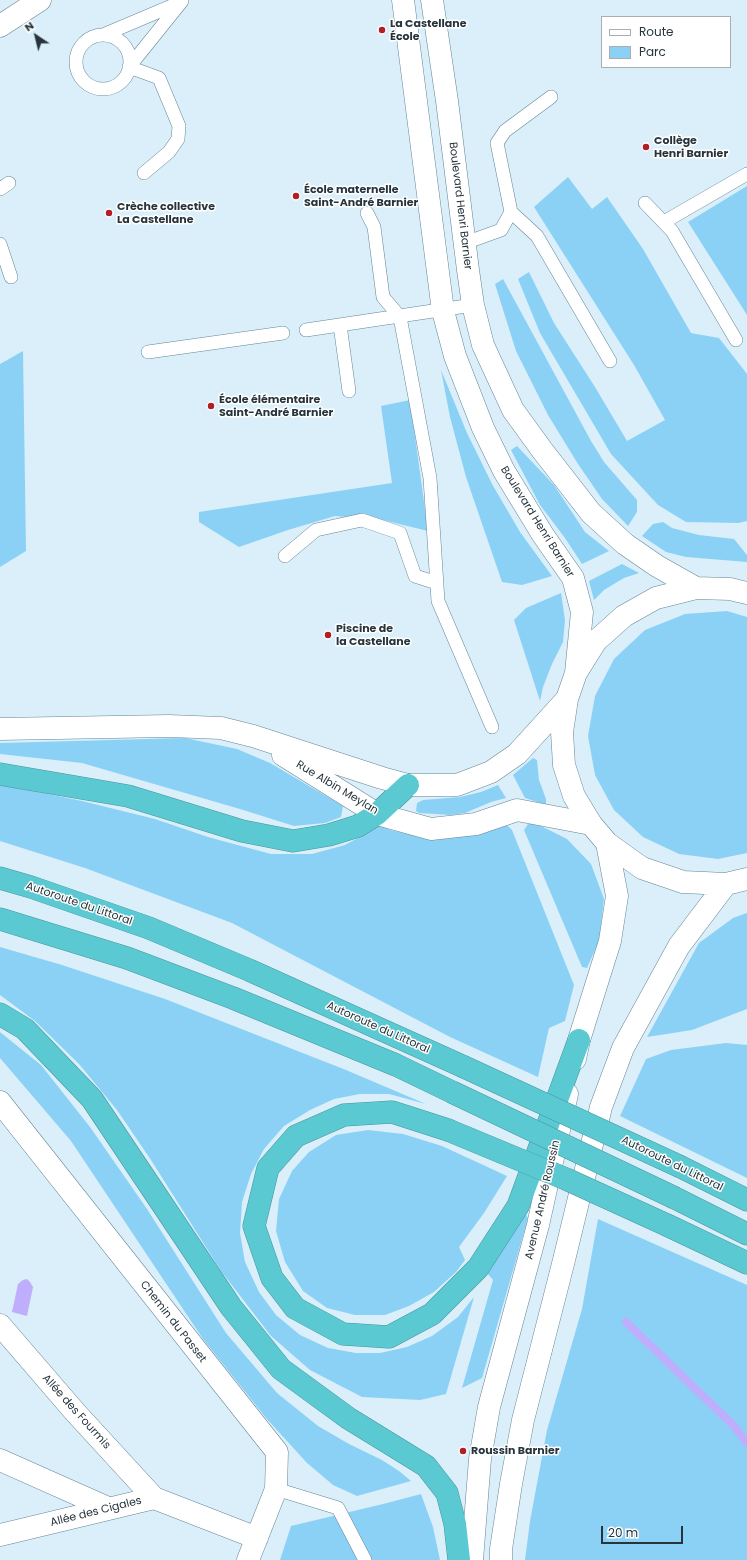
<!DOCTYPE html>
<html>
<head>
<meta charset="utf-8">
<style>
	body { margin:0 }
	#map { position:relative; width:747px; height:1560px; overflow:hidden; background:#daeffa; font-family:Poppins,sans-serif }
	canvas { display:block }
	.legend { position:absolute; left:601px; top:16px; width:130px; height:52px; box-sizing:border-box; background:#fff; border:1px solid #a9aeb1; margin:0; padding:5px 7px; list-style:none; font-size:12px; color:#27343c }
	.legend li { display:flex; align-items:center; gap:8px; height:20px }
	.legend b { width:20px; border:1px solid #a9aeb1 }
	.north { position:absolute; left:16px; top:16px; width:40px; height:40px; -webkit-text-stroke:3px #fff; paint-order:stroke; rotate:325deg; font-size:11px; font-weight:700; line-height:16px; text-align:center; color:#27343c }
	.north::after { content:''; display:block; margin:auto; width:14px; height:18px; background:#27343c; clip-path:polygon(50% 0,100% 100%,50% 72%,0 100%) }
	.scale { position:absolute; left:601px; top:1526px; width:82px; height:18px; box-sizing:border-box; border:2px solid #27343c; border-top:0; padding-left:5px; font-size:12px; line-height:14px; white-space:nowrap; color:#27343c; -webkit-text-stroke:3px #fff; paint-order:stroke }
</style>
</head>
<body>
<div id="map">
<canvas width="747" height="1560"></canvas>
<ul class="legend">
<li><b style="height:5px;background:#fff"></b>Route</li>
<li><b style="height:11px;background:#8bd1f6"></b>Parc</li>
</ul>
<div class="north">N</div>
<div class="scale">20 m</div>
</div>
<script>
const c = document.querySelector('canvas').getContext('2d');
c.lineJoin = 'round';
function paint(path, color) {
  c.fillStyle = color;
  c.fill(path, 'evenodd');
}
function poly(rows) {
  const path = new Path2D();
  for (const r of rows) {
    if (r.length === 3) {
      path.moveTo(r[0] + r[2], r[1]);
      path.arc(r[0], r[1], r[2], 0, 2 * Math.PI);
      continue;
    }
    path.moveTo(r[0], r[1]);
    for (let i = 2; i < r.length; i += 2) path.lineTo(r[i], r[i + 1]);
  }
  return path;
}
function stroke(path, color, width, dash) {
  c.strokeStyle = color;
  c.lineWidth = width;
  c.lineCap = dash ? 'butt' : 'round';
  c.setLineDash(dash || []);
  c.stroke(path);
}
function drawText(font, color, halo, rows, align = 'center') {
  c.font = font + ' Poppins,sans-serif';
  c.lineWidth = 3;
  c.setLineDash([]);
  c.textBaseline = 'middle';
  c.strokeStyle = halo;
  c.fillStyle = color;
  for (const [text, x, y, turn = 0] of rows) {
    c.save();
    c.translate(x, y);
    c.rotate((+turn || 0) * Math.PI / 180);
    c.textAlign = isNaN(turn) ? turn : align;
    if (halo) c.strokeText(text, 0, 0);
    c.fillText(text, 0, 0);
    c.restore();
  }
}
paint(poly([
	[568,177,592,209,607,197,643,249,691,333,719,338,747,374,747,521,738,523,686,522,658,505,611,454,540,333,518,279,529,272,554,323,595,387,627,441,665,420,634,365,534,207],
	[747,186,747,315,688,222],
	[503,279,591,441,604,462,637,500,637,512,628,526,602,499,578,464,548,415,516,351,495,284],
	[23,351,26,551,0,567,0,364],
	[441,370,467,433,492,484,520,532,552,576,522,585,502,582,466,477,450,417],
	[410,400,428,531,383,520,335,516,288,530,239,547,199,522,199,512,392,483,381,406],
	[517,446,554,485,585,532,609,551,582,564,565,538,540,505,511,450],
	[663,522,672,528,699,535,734,539,747,555,747,562,686,557,666,552,642,536,653,524],
	[622,564,639,573,624,578,604,590,594,600,589,581],
	[561,593,565,620,563,642,552,664,543,687,540,701,514,620,526,608],
	[727,611,747,617,747,853,718,859,679,854,643,837,614,810,595,775,588,736,595,696,614,659,645,630,685,614],
	[185,738,237,749,270,763,343,806,341,817,325,823,294,826,240,809,82,763,0,754,0,743],
	[533,758,537,760,539,780,546,799,546,805,525,798,513,775],
	[0,784,82,801,155,819,208,837,271,854,312,854,345,845,367,833,376,823,390,830,412,835,450,837,477,835,499,825,507,825,512,830,574,985,565,1021,549,1028,538,1077,450,1037,232,923,85,868,0,841],
	[498,785,506,798,491,802,465,813,451,815,419,813,416,811,417,803,423,800,460,797,481,792],
	[528,824,537,824,567,839,591,864,604,899,599,941,587,968,582,967,524,830],
	[747,913,747,1009,692,1030,647,1037,699,943,733,918],
	[0,947,62,965,165,999,346,1070,426,1104,389,1094,360,1094,334,1099,310,1110,284,1126,264,1149,251,1174,242,1202,240,1233,245,1262,259,1292,276,1315,300,1335,328,1348,356,1353,380,1353,407,1347,432,1336,458,1317,474,1297,446,1394,420,1400,362,1397,310,1370,271,1336,221,1271,151,1160,117,1110,79,1064,35,1021,0,995],
	[0,1032,41,1065,90,1127,147,1209,226,1333,277,1393,318,1426,349,1444,382,1460,399,1471,411,1481,357,1496,333,1485,307,1463,266,1418,203,1339,71,1141,0,1058],
	[726,1043,747,1045,747,1178,620,1116,646,1059,671,1050],
	[368,1130,403,1134,442,1146,507,1176,484,1213,459,1247,465,1260,456,1272,434,1292,409,1306,385,1315,355,1315,327,1308,303,1291,285,1262,276,1231,279,1199,292,1171,309,1152,336,1135],
	[525,1213,528,1218,482,1378,462,1388,493,1280,487,1273],
	[598,1219,747,1285,747,1560,525,1560,530,1521,547,1430,582,1309],
	[421,1494,433,1527,440,1560,280,1560,291,1526,383,1504]
]), '#8bd1f6');
paint(poly([
	[27,1279,30,1282,33,1287,27,1316,12,1312,18,1284,23,1280]
]), '#beaefb');
stroke(poly([
	[626,1322,734,1426,747,1443]
]), '#beaefb', 8);
const service = poly([
	[103,35,181,2],
	[103,62,27],
	[144,173,169,152,178,139,179,126,159,78,129,67,182,1],
	[0,189,9,183],
	[645,203,672,231,736,340],
	[511,212,537,236,610,361],
	[367,213,374,227,383,297,400,317,430,478,438,601,492,727],
	[664,222,747,174],
	[465,243,501,230,511,212,497,143,505,131,551,97],
	[0,244,11,277],
	[340,325,349,391],
	[306,330,473,305],
	[148,352,283,333],
	[285,556,316,530,362,520,400,533,415,576,437,583],
	[276,1489,338,1508,365,1560]
]);
const minor = poly([
	[0,26,40,0],
	[0,729,169,726,221,728,253,736,382,778,408,785],
	[283,755,377,814,431,829,476,824,517,810,591,824],
	[0,1102,277,1452,276,1489,248,1560],
	[0,1325,75,1412,154,1498],
	[0,1460,108,1508],
	[0,1535,154,1498,257,1538]
]);
const secondary = poly([
	[403,0,443,311,455,356,483,428,504,471,543,535,573,578,582,612,576,673],
	[432,0,447,101,468,270,473,305,483,345,513,410,542,450,591,513,625,544,657,566,696,588],
	[747,593,730,589,696,588,656,598,624,616,596,641,576,673,567,699,562,732,564,765,574,796,591,824,607,843,642,868,683,882,726,884,747,879],
	[408,785,457,785,491,772,517,754,567,699],
	[575,1059,579,1040,610,941,617,896,607,843],
	[472,1560,480,1459,489,1407,538,1225,567,1094],
	[501,1560,501,1549,511,1484,523,1420,564,1260,601,1107,623,1048,679,946,726,884]
]);
const motorway = poly([
	[0,774,128,796,242,831,293,841,329,835,358,826,377,814,408,785],
	[0,878,31,887,149,928,249,970,462,1066],
	[0,919,127,958,233,998,396,1065,452,1092],
	[0,1014,25,1029,92,1099,231,1307,281,1369,348,1418,426,1466,447,1493,455,1524,459,1560],
	[448,1130,392,1112,344,1115,296,1136,268,1168,254,1226,272,1278,295,1308,343,1334,389,1337,432,1314,478,1268,518,1206,579,1040],
	[681,1167,747,1200],
	[675,1198,747,1234],
	[669,1226,747,1263]
]);
stroke(service, '#648596', 14);
stroke(minor, '#648596', 23);
stroke(secondary, '#648596', 23);
stroke(motorway, '#49959d', 23);
stroke(service, '#fff', 13);
stroke(minor, '#fff', 22);
stroke(secondary, '#fff', 22);
stroke(motorway, '#5bc9d1', 22);
const motorwayBridge = poly([
	[462,1066,681,1167],
	[452,1092,675,1198],
	[448,1130,566,1179,669,1226]
]);
stroke(motorwayBridge, '#49959d', 23, []);
stroke(motorwayBridge, '#5bc9d1', 22);
for (const [x, y, r, color] of [
	[382,30,4,"#b11f25"],
	[646,147,4,"#b11f25"],
	[296,196,4,"#b11f25"],
	[109,213,4,"#b11f25"],
	[211,406,4,"#b11f25"],
	[328,635,4,"#b11f25"],
	[463,1451,4,"#b11f25"]
]) {
  const dot = new Path2D();
  dot.arc(x, y, r, 0, 2 * Math.PI);
  c.fillStyle = color;
  c.fill(dot);
  stroke(dot, '#fff', 1.5);
}
drawText('bold 11px', '#27343c', '#fff', [
	["La Castellane",390,24],
	["École",390,37],
	["Collège",654,141],
	["Henri Barnier",654,154],
	["École maternelle",304,190],
	["Saint-André Barnier",304,203],
	["Crèche collective",117,207],
	["La Castellane",117,220],
	["École élémentaire",219,400],
	["Saint-André Barnier",219,413],
	["Piscine de",336,629],
	["la Castellane",336,642],
	["Roussin Barnier",471,1451]
], 'left');
drawText('11px', '#27343c', '#fff', [
	["Boulevard Henri Barnier",460,206,83],
	["Boulevard Henri Barnier",537,522,58],
	["Rue Albin Meylan",337,788,31],
	["Autoroute du Littoral",79,904,19],
	["Autoroute du Littoral",378,1028,24],
	["Autoroute du Littoral",672,1164,26],
	["Avenue André Roussin",543,1200,-77],
	["Chemin du Passet",173,1322,52],
	["Allée des Fourmis",76,1412,48],
	["Allée des Cigales",96,1512,-14]
]);
</script>
</body>
</html>
